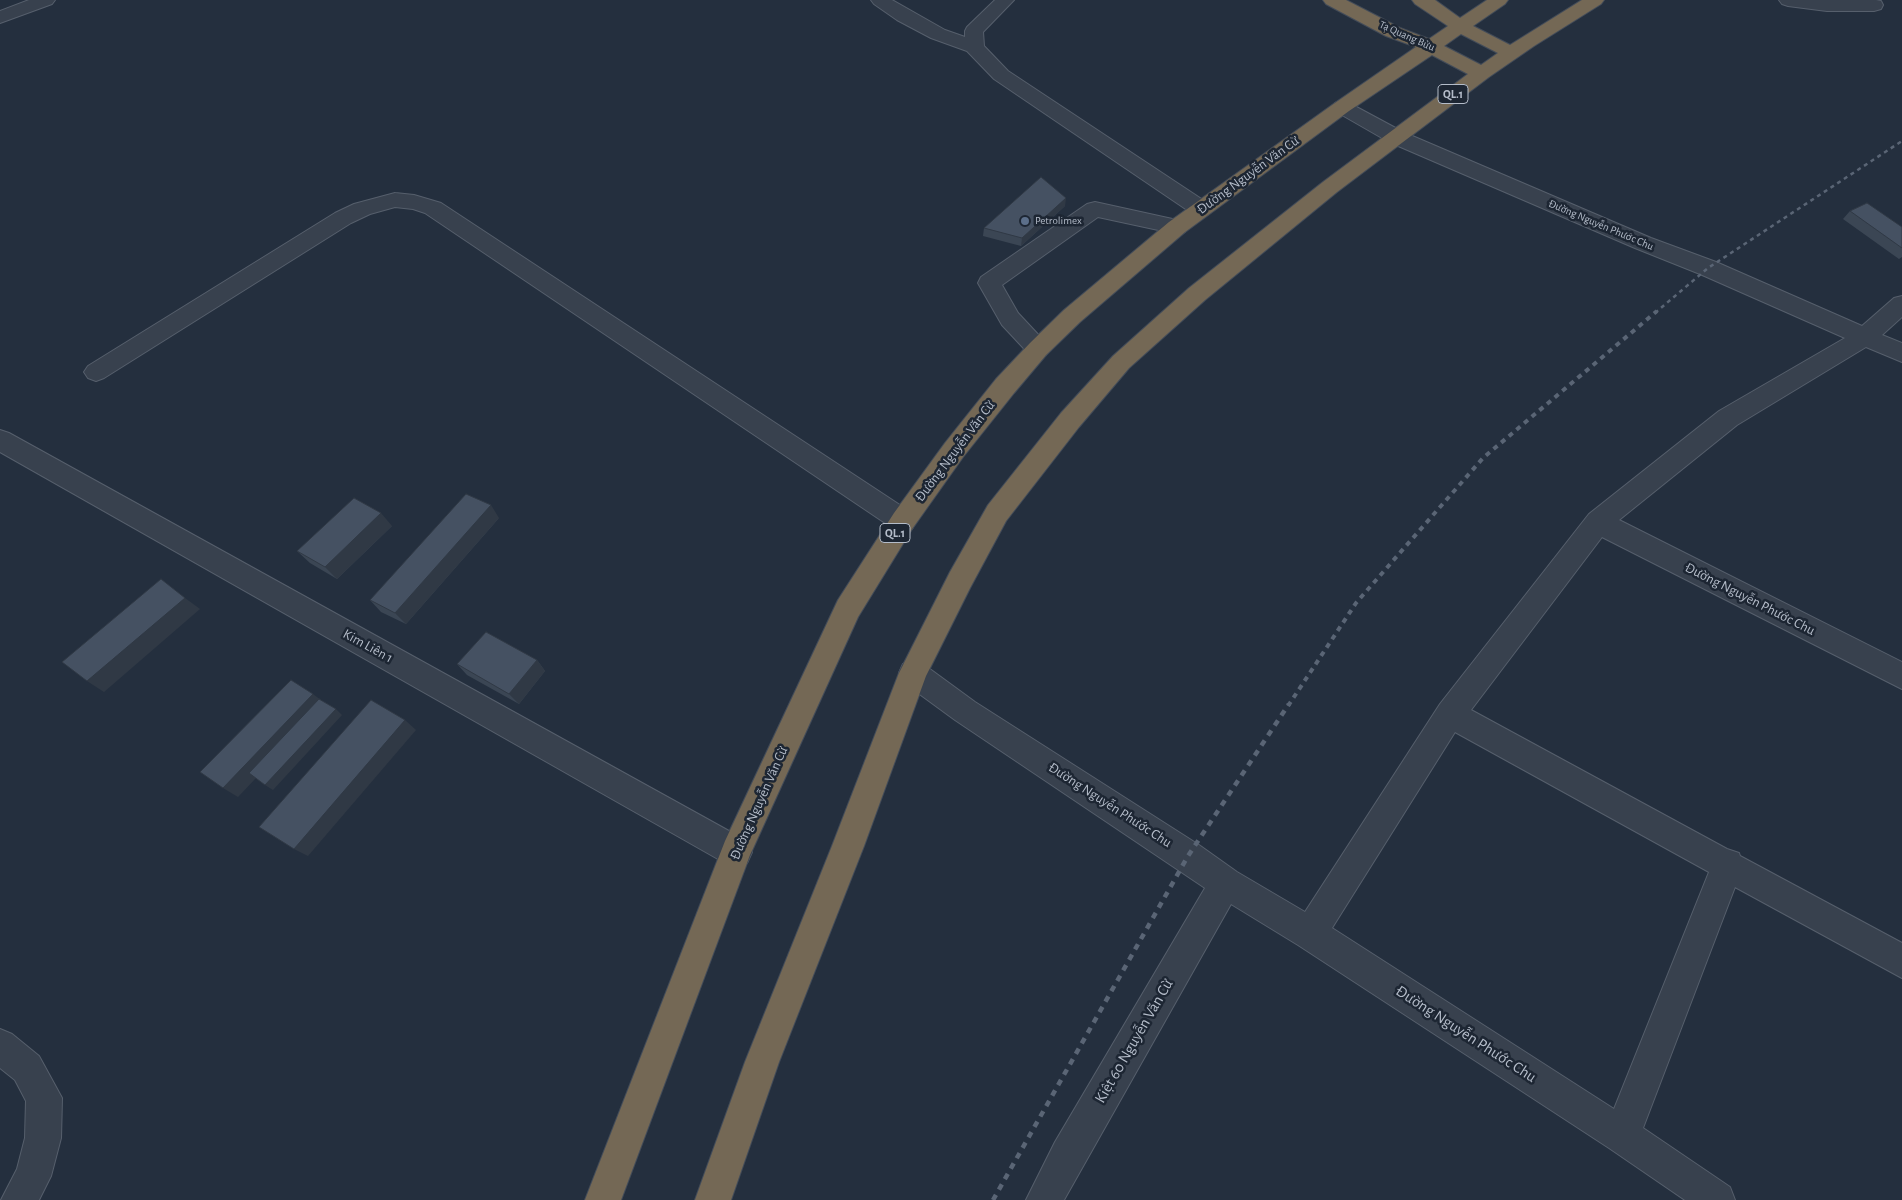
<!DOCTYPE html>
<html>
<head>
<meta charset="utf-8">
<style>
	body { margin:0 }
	canvas { display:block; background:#242f3e }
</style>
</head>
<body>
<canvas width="1902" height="1200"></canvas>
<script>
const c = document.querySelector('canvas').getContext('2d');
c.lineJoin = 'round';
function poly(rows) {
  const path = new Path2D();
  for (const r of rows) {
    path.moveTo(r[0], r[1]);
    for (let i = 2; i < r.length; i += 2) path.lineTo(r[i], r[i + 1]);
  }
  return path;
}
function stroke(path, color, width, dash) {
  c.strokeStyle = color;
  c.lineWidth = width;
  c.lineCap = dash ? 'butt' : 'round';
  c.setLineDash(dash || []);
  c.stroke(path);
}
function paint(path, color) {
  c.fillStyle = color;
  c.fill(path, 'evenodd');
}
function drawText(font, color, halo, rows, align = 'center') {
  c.font = font + ' "Alegreya Sans",sans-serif';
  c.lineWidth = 5;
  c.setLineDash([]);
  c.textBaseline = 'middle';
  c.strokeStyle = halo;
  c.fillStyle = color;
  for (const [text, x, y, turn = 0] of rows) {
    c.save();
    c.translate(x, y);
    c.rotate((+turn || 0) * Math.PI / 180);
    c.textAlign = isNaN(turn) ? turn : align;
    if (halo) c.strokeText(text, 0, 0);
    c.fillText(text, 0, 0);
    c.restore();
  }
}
const minor = poly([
	[29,0,55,0,52,4,0,23,0,11,29,0],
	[871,0,892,0,945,30,965,37,965,31,967,27,995,0,1014,0,983,32,984,46,1008,71,1209,204,1212,209,1209,214,1201,216,1193,214,994,79,967,51,931,38,897,20,874,4,871,0],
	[1779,0,1876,0,1881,1,1883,5,1881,9,1874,11,1827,11,1788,6,1782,4,1779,0],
	[1342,101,1349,103,1403,132,1651,238,1716,262,1862,326,1894,298,1902,296,1902,317,1882,335,1902,343,1902,362,1866,347,1737,425,1619,520,1902,662,1902,689,1602,537,1471,710,1727,849,1739,853,1740,856,1902,943,1902,978,1735,887,1643,1128,1730,1187,1735,1200,1685,1200,1609,1148,1298,945,1231,904,1064,1200,1026,1200,1055,1142,1205,888,955,720,903,682,899,673,903,664,913,660,923,664,975,702,1199,845,1237,872,1305,912,1440,704,1589,514,1719,411,1845,338,1700,274,1635,248,1389,142,1335,111,1332,107,1335,103,1342,101],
	[1455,732,1709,872,1614,1109,1332,928,1455,732],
	[395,193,414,195,441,203,912,513,916,521,912,529,903,532,894,529,425,213,413,209,395,207,370,214,351,223,104,378,96,381,88,378,84,372,88,366,335,213,354,204,395,193],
	[1095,202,1177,220,1185,222,1188,227,1185,232,1177,234,1098,217,1002,285,1018,313,1046,343,1050,349,1046,355,1038,358,1030,355,1002,325,978,283,981,277,1087,204,1095,202],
	[0,430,9,433,747,841,752,852,747,863,736,867,725,863,0,452,0,430],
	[0,1029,12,1034,39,1056,62,1098,61,1138,51,1176,39,1200,1,1200,17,1169,25,1138,26,1101,15,1080,0,1068,0,1029]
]);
const highway = poly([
	[1323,0,1346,0,1400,28,1429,39,1448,26,1415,4,1412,0,1435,0,1460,18,1487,0,1508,0,1505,4,1473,26,1510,45,1582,0,1604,0,1601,4,1534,46,1489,77,1337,192,1205,300,1129,368,1079,427,1006,521,970,588,926,676,864,846,779,1062,731,1200,695,1200,745,1062,832,846,899,673,950,572,988,505,1061,413,1113,356,1189,288,1323,182,1468,74,1432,55,1349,111,1185,232,1080,322,1046,355,1014,393,963,457,912,529,858,617,750,855,621,1200,585,1200,725,841,838,600,894,513,945,443,996,379,1030,343,1064,310,1169,222,1335,103,1416,47,1386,36,1326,4,1323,0],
	[1461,34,1498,53,1481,65,1444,46,1461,34]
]);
stroke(minor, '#565f6c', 2);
stroke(highway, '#434c59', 2);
paint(minor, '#38414e');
paint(highway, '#746855');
stroke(poly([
	[1655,313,1708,268,1902,141]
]), '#5a6575', 2.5, [4, 4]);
stroke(poly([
	[1288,706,1356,603,1483,458,1657,311]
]), '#5a6575', 4, [5, 5]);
stroke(poly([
	[993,1200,1188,856,1289,704]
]), '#5a6575', 4.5, [6, 6]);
paint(poly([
	[1065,206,1021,246,983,236,984,228],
	[1850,211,1902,227,1902,257,1899,259,1843,219],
	[499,518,406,624,381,612,370,600],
	[392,526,337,579,310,563,297,551],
	[537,660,545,671,519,704,467,675,457,664]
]), '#3b4654');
paint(poly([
	[1066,198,1065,206,1021,246,1022,238],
	[491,505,499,518,406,624,395,613],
	[381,513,392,526,337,579,325,567],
	[185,598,200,609,104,692,87,681],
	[537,660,545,671,519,704,509,694],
	[313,694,326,704,238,797,223,788],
	[336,709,342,715,273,790,265,785],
	[405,720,416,730,308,856,294,849]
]), '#303945');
const building = poly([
	[1041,177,1066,198,1022,238,984,228,1041,177],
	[1867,203,1902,227,1902,248,1850,211,1867,203],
	[466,494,491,505,395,613,370,600,466,494],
	[354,498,381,513,325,567,297,551,354,498],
	[161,579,185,598,87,681,62,662,161,579],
	[486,632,537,660,509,694,457,664,486,632],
	[291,680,313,694,223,788,200,772,291,680],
	[319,699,336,709,265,785,249,773,319,699],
	[371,700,405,720,294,849,259,827,371,700]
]);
paint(building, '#455162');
stroke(building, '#303945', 1);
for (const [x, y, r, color] of [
	[1025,221,5,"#5c6f8a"]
]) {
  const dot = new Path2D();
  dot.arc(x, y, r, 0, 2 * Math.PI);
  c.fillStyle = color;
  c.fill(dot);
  stroke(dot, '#1d2633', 2);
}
drawText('11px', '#b4bcc9', '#1d2633', [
	["Tạ Quang Bửu",1407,36,24],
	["Đường Nguyễn Phước Chu",1601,225,23]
]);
drawText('11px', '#b4bcc9', '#1d2633', [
	["Petrolimex",1035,221]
], 'left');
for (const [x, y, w] of [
	[1453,94,30],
	[895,533,30]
]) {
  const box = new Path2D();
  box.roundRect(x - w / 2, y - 9.5, w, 19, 4);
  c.fillStyle = '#1d2633';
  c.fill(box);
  stroke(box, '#b4bcc9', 1);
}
drawText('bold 12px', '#b4bcc9', null, [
	["QL.1",1453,94],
	["QL.1",895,533]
]);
drawText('14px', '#b4bcc9', '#1d2633', [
	["Đường Nguyễn Văn Cừ",1248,175,-36],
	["Đường Nguyễn Văn Cừ",955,451,-53],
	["Đường Nguyễn Phước Chu",1750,599,27],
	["Kim Liên 1",368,646,29],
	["Đường Nguyễn Văn Cừ",759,803,-66],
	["Đường Nguyễn Phước Chu",1110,805,33]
]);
drawText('16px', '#b4bcc9', '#1d2633', [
	["Đường Nguyễn Phước Chu",1466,1034,33],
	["Kiệt 60 Nguyễn Văn Cừ",1134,1041,-60]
]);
</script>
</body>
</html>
